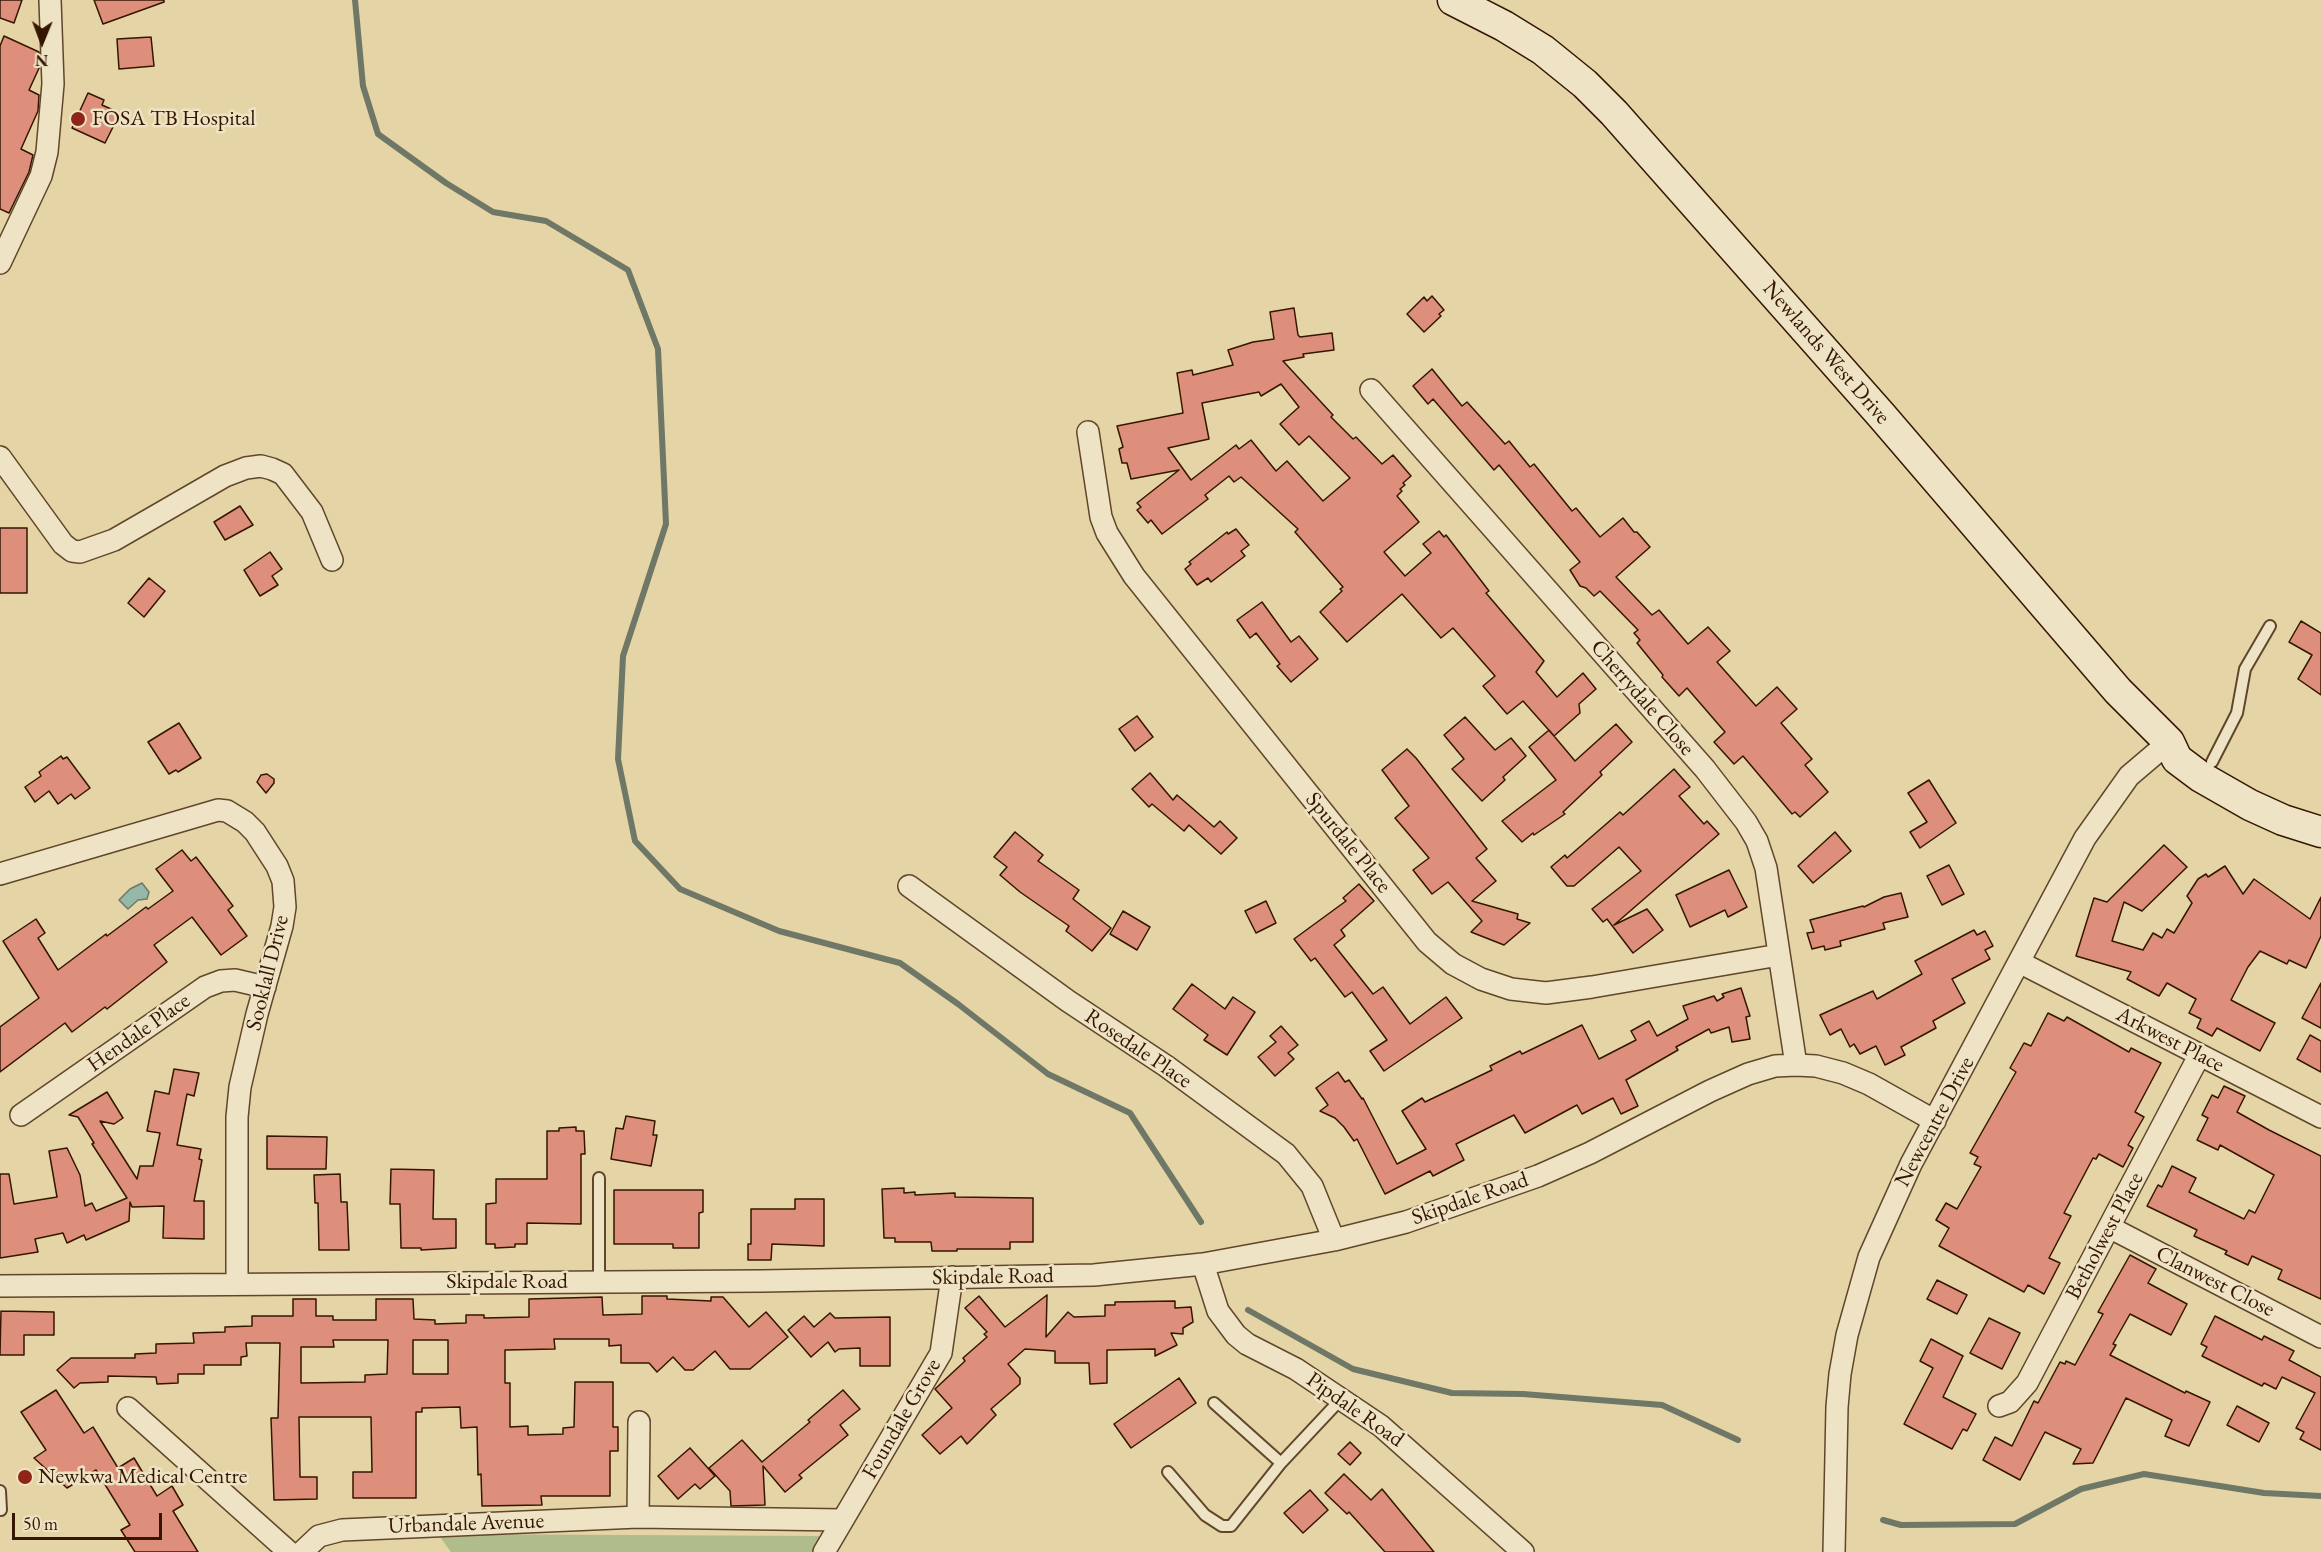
<!DOCTYPE html>
<html>
<head>
<meta charset="utf-8">
<style>
	body { margin:0 }
	#map { position:relative; width:2321px; height:1552px; overflow:hidden; background:#e5d4a5; font-family:"EB Garamond",serif }
	canvas { display:block }
	.north { position:absolute; left:12px; top:12px; width:60px; height:60px; -webkit-text-stroke:4px #eee3c4; paint-order:stroke; rotate:181deg; font-size:16px; font-weight:700; line-height:24px; text-align:center; color:#341601 }
	.north::after { content:''; display:block; margin:auto; width:21px; height:27px; background:#341601; clip-path:polygon(50% 0,100% 100%,50% 72%,0 100%) }
	.scale { position:absolute; left:12px; top:1513px; width:150px; height:27px; box-sizing:border-box; border:3px solid #341601; border-top:0; padding-left:8px; font-size:18px; line-height:21px; white-space:nowrap; color:#341601; -webkit-text-stroke:4px #eee3c4; paint-order:stroke }
</style>
</head>
<body>
<div id="map">
<canvas width="2321" height="1552"></canvas>
<div class="north">N</div>
<div class="scale">50 m</div>
</div>
<script>
const c = document.querySelector('canvas').getContext('2d');
c.lineJoin = 'round';
function paint(path, color) {
  c.fillStyle = color;
  c.fill(path, 'evenodd');
}
function poly(rows) {
  const path = new Path2D();
  for (const r of rows) {
    path.moveTo(r[0], r[1]);
    for (let i = 2; i < r.length; i += 2) path.lineTo(r[i], r[i + 1]);
  }
  return path;
}
function stroke(path, color, width, dash) {
  c.strokeStyle = color;
  c.lineWidth = width;
  c.lineCap = dash ? 'butt' : 'round';
  c.setLineDash(dash || []);
  c.stroke(path);
}
function drawText(font, color, halo, rows, align = 'center') {
  c.font = font + ' "EB Garamond",serif';
  c.lineWidth = 5;
  c.setLineDash([]);
  c.textBaseline = 'middle';
  c.strokeStyle = halo;
  c.fillStyle = color;
  for (const [text, x, y, turn = 0] of rows) {
    c.save();
    c.translate(x, y);
    c.rotate((+turn || 0) * Math.PI / 180);
    c.textAlign = isNaN(turn) ? turn : align;
    if (halo) c.strokeText(text, 0, 0);
    c.fillText(text, 0, 0);
    c.restore();
  }
}
paint(poly([
	[438,1534,824,1536,818,1540,821,1547,811,1552,451,1552]
]), '#b0bd8a');
const water = poly([
	[142,883,149,892,147,899,138,900,128,909,119,900,130,889,142,883]
]);
paint(water, '#96b8a9');
stroke(water, '#6f7766', 1.5);
stroke(poly([
	[355,0,363,86,378,134,446,183,493,212,546,221,628,270,658,349,666,524,623,656,618,759,635,841,680,889,779,931,900,963,958,1004,1048,1074,1130,1113,1201,1222],
	[1248,1310,1353,1369,1452,1393,1523,1394,1662,1405,1738,1440],
	[1883,1520,1901,1525,2015,1524,2081,1489,2144,1474,2264,1493,2321,1496]
]), '#6f7766', 6);
const building = poly([
	[0,0,22,0,14,23,0,18,0,0],
	[94,0,164,0,164,2,103,24,94,0],
	[4,36,39,52,40,66,29,90,39,95,38,111,21,149,33,155,29,172,9,213,0,209,0,46,4,36],
	[151,37,154,66,119,69,117,39,151,37],
	[88,93,104,100,102,105,120,113,105,143,72,128,88,93],
	[1432,296,1444,310,1439,314,1441,316,1424,332,1407,314,1424,297,1427,301,1432,296],
	[1294,308,1298,335,1300,337,1332,333,1334,350,1303,354,1304,357,1283,361,1333,415,1331,417,1353,439,1356,437,1382,464,1393,455,1411,476,1403,483,1405,485,1400,489,1402,491,1397,496,1419,522,1384,552,1405,576,1431,553,1423,544,1439,531,1444,537,1446,535,1489,591,1486,593,1544,661,1536,672,1557,697,1583,673,1596,689,1579,704,1580,713,1554,736,1523,701,1507,714,1483,686,1495,676,1453,628,1441,638,1402,594,1347,642,1320,612,1342,591,1340,589,1343,587,1295,532,1298,529,1241,477,1234,482,1229,476,1205,495,1208,499,1162,534,1151,520,1148,523,1137,510,1141,507,1137,503,1179,470,1131,479,1127,463,1122,463,1119,449,1123,447,1117,426,1183,413,1177,373,1192,370,1193,375,1233,365,1228,350,1253,342,1274,339,1270,312,1294,308],
	[1281,384,1299,407,1280,424,1299,445,1309,436,1350,478,1323,501,1287,461,1276,471,1251,440,1239,449,1236,445,1191,480,1168,448,1209,439,1202,403,1259,392,1261,396,1281,384],
	[1432,369,1462,406,1467,402,1505,444,1509,441,1530,467,1534,464,1572,511,1576,508,1600,537,1623,518,1634,532,1637,532,1650,547,1616,577,1652,615,1659,610,1688,644,1708,627,1730,651,1717,662,1756,706,1777,687,1797,709,1781,723,1812,759,1805,765,1828,792,1800,817,1795,812,1792,814,1743,756,1734,764,1714,742,1725,732,1687,688,1679,696,1662,677,1663,675,1637,643,1640,640,1634,633,1638,630,1600,591,1594,596,1586,588,1580,586,1570,570,1580,562,1499,465,1494,470,1433,399,1428,404,1413,386,1432,369],
	[240,506,253,525,225,540,214,522,240,506],
	[0,528,27,528,27,593,0,593,0,528],
	[1236,529,1249,545,1241,551,1245,556,1211,582,1208,578,1197,585,1185,569,1191,564,1189,562,1227,532,1228,534,1236,529],
	[270,552,282,569,272,576,278,585,260,596,244,570,270,552],
	[149,578,165,591,144,617,128,603,149,578],
	[1262,602,1291,642,1299,636,1318,659,1291,682,1277,666,1280,664,1256,633,1250,638,1237,620,1262,602],
	[2301,621,2321,633,2321,695,2298,679,2312,655,2289,642,2301,621],
	[1137,716,1153,737,1135,751,1119,729,1137,716],
	[1465,717,1495,750,1511,738,1526,756,1503,777,1505,780,1482,801,1452,769,1464,759,1444,735,1465,717],
	[179,723,201,758,178,772,176,770,169,774,148,742,179,723],
	[1616,724,1632,742,1600,772,1602,775,1563,812,1565,814,1534,835,1533,833,1522,842,1502,821,1556,780,1529,747,1549,730,1575,761,1616,724],
	[1407,749,1416,758,1487,849,1476,858,1496,881,1472,901,1518,914,1517,919,1530,923,1504,945,1471,932,1482,921,1448,882,1432,894,1413,870,1429,858,1395,818,1409,806,1382,770,1407,749],
	[61,756,63,759,67,757,90,788,75,799,71,794,58,804,49,791,35,802,25,787,41,776,39,772,61,756],
	[1674,769,1690,787,1679,796,1704,824,1707,821,1719,834,1614,925,1647,909,1663,930,1633,953,1607,919,1603,922,1592,909,1641,871,1619,847,1574,886,1567,886,1551,867,1565,855,1567,858,1620,812,1623,815,1674,769],
	[1150,773,1173,800,1177,795,1214,827,1220,821,1237,838,1221,854,1189,825,1184,831,1152,804,1149,807,1132,789,1150,773],
	[267,774,274,779,274,783,266,793,257,782,261,775,267,774],
	[1929,780,1956,823,1920,848,1910,832,1927,822,1908,793,1929,780],
	[1015,832,1043,855,1038,861,1079,890,1073,899,1111,928,1092,951,1066,931,1069,926,1020,892,1000,875,1007,867,994,857,1015,832],
	[1835,832,1851,851,1813,883,1798,866,1835,832],
	[2164,845,2187,867,2142,911,2124,902,2112,941,2143,950,2153,933,2162,938,2167,929,2174,933,2192,903,2187,896,2198,879,2206,874,2208,877,2225,866,2243,894,2254,879,2310,919,2321,897,2321,936,2306,968,2289,960,2287,964,2260,951,2248,967,2231,1000,2275,1023,2260,1051,2217,1028,2212,1036,2197,1028,2201,1019,2189,1013,2196,999,2167,983,2159,996,2127,979,2131,972,2076,956,2094,898,2107,902,2164,845],
	[182,850,191,861,196,857,233,906,228,910,247,936,221,955,192,917,154,945,167,962,107,1009,105,1007,72,1032,65,1023,0,1072,0,1027,39,998,3,941,36,919,45,933,38,938,58,970,106,934,107,936,146,907,148,909,173,891,156,869,182,850],
	[1949,865,1964,894,1942,905,1927,876,1949,865],
	[1729,870,1747,907,1728,917,1725,910,1690,927,1676,895,1729,870],
	[1359,884,1374,901,1341,930,1345,936,1334,945,1373,994,1383,987,1410,1024,1446,997,1462,1018,1384,1071,1370,1051,1387,1040,1352,992,1345,997,1315,958,1311,961,1294,939,1346,901,1343,898,1359,884],
	[1901,893,1908,917,1883,923,1885,929,1840,941,1841,946,1825,950,1824,946,1812,949,1807,933,1814,932,1810,920,1863,906,1864,907,1884,897,1901,893],
	[1266,901,1276,923,1256,933,1245,911,1266,901],
	[1123,911,1150,927,1137,950,1110,934,1123,911],
	[1974,930,1977,935,1985,931,1993,946,1985,950,1990,959,1952,979,1965,1003,1933,1021,1936,1028,1901,1047,1905,1055,1885,1065,1876,1046,1860,1054,1854,1044,1850,1047,1841,1029,1830,1035,1820,1015,1873,991,1877,999,1922,974,1915,961,1974,930],
	[2321,983,2321,1028,2302,1018,2321,983],
	[1192,984,1225,1009,1233,997,1255,1012,1227,1055,1204,1040,1208,1035,1173,1009,1192,984],
	[1741,988,1750,1016,1746,1017,1750,1039,1732,1042,1729,1027,1711,1033,1709,1029,1676,1047,1678,1050,1626,1080,1638,1106,1621,1114,1613,1098,1582,1114,1577,1105,1525,1133,1514,1115,1456,1144,1464,1160,1433,1176,1430,1171,1385,1194,1357,1139,1354,1141,1344,1127,1335,1118,1320,1111,1328,1105,1316,1088,1338,1072,1345,1082,1349,1080,1362,1099,1363,1098,1397,1164,1426,1149,1402,1111,1422,1098,1425,1102,1492,1070,1490,1066,1520,1051,1522,1054,1582,1025,1599,1059,1636,1040,1631,1031,1649,1021,1657,1036,1688,1019,1683,1006,1714,996,1717,1001,1724,997,1722,994,1741,988],
	[2048,1013,2064,1021,2067,1017,2129,1052,2131,1048,2161,1063,2135,1112,2144,1117,2128,1145,2133,1148,2123,1167,2099,1154,2096,1159,2093,1158,2064,1213,2071,1216,2049,1258,2060,1263,2044,1294,2028,1285,2024,1292,1939,1246,1949,1228,1936,1220,1946,1203,1957,1209,1981,1167,1974,1164,1978,1157,1970,1153,2016,1072,2010,1068,2024,1043,2031,1046,2048,1013],
	[1281,1026,1298,1045,1288,1053,1294,1059,1275,1076,1258,1057,1276,1042,1270,1036,1281,1026],
	[2310,1035,2321,1041,2321,1072,2297,1059,2310,1035],
	[174,1069,199,1073,194,1096,187,1094,177,1145,201,1149,199,1159,202,1160,194,1201,204,1201,204,1239,163,1238,164,1206,132,1207,130,1202,129,1221,86,1240,84,1235,67,1243,63,1233,35,1239,38,1252,0,1258,0,1174,9,1174,14,1204,57,1197,49,1151,67,1148,80,1175,85,1206,92,1203,96,1211,127,1198,92,1144,94,1143,78,1117,69,1115,107,1092,123,1118,114,1124,100,1121,137,1179,140,1166,153,1166,160,1133,147,1131,155,1091,169,1094,174,1069],
	[2224,1086,2245,1096,2237,1112,2269,1130,2321,1156,2321,1299,2278,1279,2282,1270,2252,1256,2248,1265,2225,1254,2227,1251,2194,1236,2197,1230,2147,1206,2158,1185,2162,1187,2172,1166,2196,1178,2189,1192,2244,1219,2249,1210,2255,1213,2274,1175,2220,1145,2218,1150,2197,1140,2208,1118,2202,1115,2212,1095,2218,1098,2224,1086],
	[626,1116,655,1121,653,1135,657,1135,651,1166,611,1159,616,1128,623,1129,626,1116],
	[576,1127,576,1131,584,1131,585,1154,581,1154,581,1224,527,1223,527,1244,515,1244,515,1247,495,1248,495,1244,486,1244,486,1204,496,1203,496,1179,547,1179,547,1131,559,1131,559,1128,576,1127],
	[267,1136,327,1137,326,1169,267,1169,267,1136],
	[391,1169,434,1170,433,1219,456,1219,456,1248,421,1250,421,1248,401,1248,400,1204,390,1204,391,1169],
	[340,1174,341,1202,347,1202,349,1250,319,1250,318,1203,315,1203,314,1175,340,1174],
	[904,1188,904,1193,915,1192,915,1195,955,1193,955,1197,1033,1198,1033,1242,1010,1242,1010,1249,957,1249,957,1251,932,1251,931,1242,895,1242,895,1238,884,1238,882,1189,904,1188],
	[614,1190,703,1190,703,1212,699,1213,699,1248,673,1248,673,1244,614,1244,614,1190],
	[795,1199,824,1199,824,1246,772,1244,771,1260,748,1260,748,1244,751,1244,751,1209,795,1209,795,1199],
	[2130,1255,2156,1269,2148,1283,2187,1304,2171,1335,2130,1314,2113,1344,2116,1345,2110,1355,2185,1393,2186,1391,2210,1402,2189,1446,2165,1436,2172,1420,2126,1398,2093,1463,2073,1464,2081,1449,2045,1432,2020,1480,1983,1460,1995,1437,2012,1446,2034,1401,2038,1403,2060,1362,2065,1364,2066,1361,2075,1365,2103,1314,2098,1312,2130,1255],
	[1937,1280,1967,1295,1957,1314,1927,1299,1937,1280],
	[1047,1295,1046,1337,1068,1312,1074,1317,1105,1316,1105,1305,1115,1305,1115,1302,1175,1301,1175,1308,1191,1307,1193,1322,1183,1328,1183,1334,1171,1333,1177,1345,1155,1356,1155,1349,1107,1350,1107,1383,1090,1384,1089,1363,1055,1363,1055,1351,1025,1349,1008,1364,1020,1378,1020,1384,991,1409,996,1415,967,1444,961,1436,940,1454,922,1435,952,1408,935,1389,965,1361,963,1358,987,1337,984,1334,987,1332,965,1308,979,1296,1005,1327,1047,1295],
	[642,1296,667,1296,667,1299,711,1301,711,1297,723,1297,749,1327,766,1312,788,1337,750,1369,730,1369,715,1351,693,1370,685,1370,673,1357,657,1372,649,1363,621,1363,621,1345,609,1346,609,1339,554,1339,555,1349,505,1350,505,1383,510,1383,510,1427,528,1426,528,1435,563,1434,563,1428,574,1427,575,1382,613,1382,613,1427,618,1427,618,1451,610,1451,610,1496,541,1496,542,1505,482,1506,481,1474,478,1475,477,1427,461,1428,460,1407,422,1408,422,1412,416,1412,416,1498,353,1498,353,1472,372,1472,371,1417,299,1417,300,1477,317,1477,317,1499,274,1500,271,1418,278,1418,280,1343,246,1343,247,1356,241,1357,241,1365,204,1365,204,1374,178,1374,178,1383,157,1384,156,1377,108,1376,108,1382,80,1383,74,1388,57,1370,71,1358,135,1358,135,1354,156,1353,156,1344,194,1343,193,1333,225,1332,225,1327,252,1326,252,1316,293,1316,293,1299,316,1299,316,1316,333,1316,333,1320,376,1320,376,1299,413,1299,414,1319,435,1320,435,1324,466,1323,466,1315,484,1315,484,1318,529,1317,529,1299,602,1297,603,1315,642,1314,642,1296],
	[333,1340,388,1340,387,1374,365,1375,365,1382,301,1383,301,1347,334,1347,333,1340],
	[413,1340,448,1340,448,1374,413,1374,413,1340],
	[1,1311,54,1312,54,1335,24,1335,24,1355,0,1355,1,1311],
	[830,1313,835,1318,890,1317,890,1366,860,1366,860,1348,839,1349,835,1352,828,1342,811,1357,788,1330,804,1316,814,1327,830,1313],
	[2215,1316,2262,1340,2264,1336,2294,1351,2289,1360,2321,1377,2321,1450,2300,1439,2304,1432,2296,1428,2315,1393,2282,1377,2276,1389,2264,1383,2262,1386,2202,1356,2207,1347,2201,1344,2215,1316],
	[1989,1318,2020,1333,2002,1369,1970,1353,1989,1318],
	[1931,1339,1963,1356,1943,1397,1976,1414,1967,1431,1963,1429,1952,1449,1904,1424,1933,1368,1920,1361,1931,1339],
	[1179,1378,1196,1403,1131,1448,1114,1424,1179,1378],
	[56,1390,84,1433,93,1427,118,1468,134,1458,157,1496,172,1486,183,1505,173,1511,198,1552,135,1552,121,1530,130,1525,96,1470,67,1488,34,1458,46,1450,21,1412,56,1390],
	[843,1390,860,1409,840,1425,848,1435,799,1475,802,1478,785,1492,763,1466,765,1505,731,1506,730,1491,709,1468,742,1440,762,1462,810,1422,808,1420,843,1390],
	[2237,1406,2269,1423,2259,1442,2227,1425,2237,1406],
	[1350,1442,1361,1453,1350,1465,1338,1454,1350,1442],
	[690,1448,715,1476,700,1489,695,1484,678,1499,658,1476,690,1448],
	[1344,1474,1371,1500,1382,1489,1434,1552,1385,1552,1349,1512,1347,1514,1325,1493,1344,1474],
	[1310,1490,1328,1510,1303,1533,1284,1513,1310,1490]
]);
paint(building, '#de8f7c');
stroke(building, '#341601', 1.5);
const lane = poly([
	[2212,762,2237,713,2245,669,2270,626],
	[599,1282,599,1178],
	[1214,1403,1281,1463],
	[1168,1472,1205,1515,1222,1526,1231,1526,1281,1463,1341,1399],
	[0,1491,1,1510]
]);
const street = poly([
	[0,263,41,176,47,152,53,84,50,0],
	[1371,390,1705,769,1746,822,1757,841,1766,868,1796,1065],
	[1088,432,1101,517,1107,533,1134,576,1427,942,1453,964,1481,979,1511,989,1546,993,1592,987,1779,955],
	[0,457,63,544,72,551,80,552,114,540,225,476,246,468,261,466,272,469,283,474,312,512,332,560],
	[0,874,218,810,227,811,245,822,255,832,277,866,283,881,285,907,282,926,257,1014,240,1087,237,1117,237,1284],
	[909,886,1068,1001,1166,1066,1286,1154,1312,1186,1334,1240],
	[2019,962,2321,1117],
	[21,1115,205,987,221,981,235,980,265,987],
	[2109,1227,2321,1337],
	[1203,1264,1218,1311,1236,1335,1247,1344,1296,1369,1381,1426,1523,1552],
	[0,1286,762,1281,1094,1275,1203,1264,1334,1240,1406,1222,1538,1176,1590,1153,1710,1091,1748,1074,1775,1066,1796,1065,1816,1066,1843,1073,1869,1084,1935,1121],
	[1999,1406,2010,1402,2027,1383,2199,1056],
	[128,1408,289,1552],
	[638,1517,639,1422],
	[302,1552,319,1536,342,1530,638,1517,842,1520],
	[824,1552,941,1353,952,1277],
	[1834,1552,1837,1407,1840,1374,1847,1335,1869,1257,1911,1164,2085,838,2129,776,2169,742]
]);
const secondary = poly([
	[1453,0,1504,26,1543,50,1585,84,1614,113,1882,416,2118,691,2169,742,2177,759,2201,777,2250,805,2283,820,2321,832]
]);
stroke(lane, '#60462a', 14);
stroke(street, '#60462a', 24);
stroke(secondary, '#341601', 33);
stroke(lane, '#eee3c4', 10);
stroke(street, '#eee3c4', 21);
stroke(secondary, '#eee3c4', 30);
for (const [x, y, r, color] of [
	[78,119,8,"#8f2418"],
	[25,1477,8,"#8f2418"]
]) {
  const dot = new Path2D();
  dot.arc(x, y, r, 0, 2 * Math.PI);
  c.fillStyle = color;
  c.fill(dot);
  stroke(dot, '#eee3c4', 2);
}
drawText('22px', '#341601', '#eee3c4', [
	["FOSA TB Hospital",92,119],
	["Newkwa Medical Centre",38,1477]
], 'left');
drawText('22px', '#341601', '#eee3c4', [
	["Newlands West Drive",1826,353,49],
	["Cherrydale Close",1642,698,49],
	["Spurdale Place",1348,843,51],
	["Sooklall Drive",268,973,-76],
	["Hendale Place",139,1033,-35],
	["Arkwest Place",2170,1040,27],
	["Rosedale Place",1138,1049,34],
	["Newcentre Drive",1935,1122,-62],
	["Skipdale Road",1470,1199,-19],
	["Betholwest Place",2105,1236,-62],
	["Skipdale Road",993,1277,-1],
	["Skipdale Road",507,1282],
	["Clanwest Close",2215,1282,27],
	["Pipdale Road",1355,1410,35],
	["Foundale Grove",902,1419,-60],
	["Urbandale Avenue",466,1524,-2]
]);
</script>
</body>
</html>
